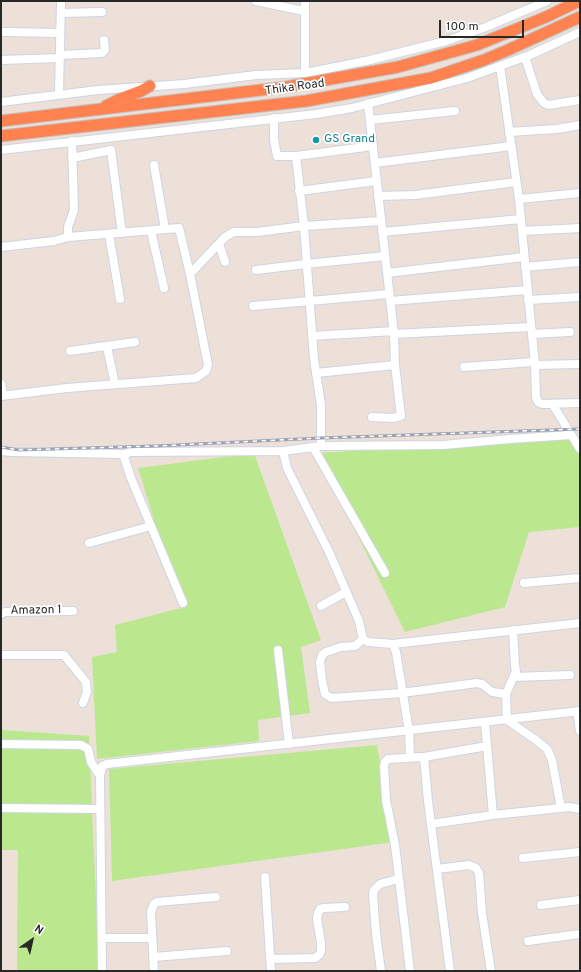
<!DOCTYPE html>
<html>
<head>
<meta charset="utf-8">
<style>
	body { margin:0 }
	#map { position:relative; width:581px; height:972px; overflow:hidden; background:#ece0d8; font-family:Overpass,sans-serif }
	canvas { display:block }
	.frame { position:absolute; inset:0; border:2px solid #282828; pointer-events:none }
	.north { position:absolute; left:12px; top:920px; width:40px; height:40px; -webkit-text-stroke:3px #fff; paint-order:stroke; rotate:34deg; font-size:11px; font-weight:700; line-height:16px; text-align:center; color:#282828 }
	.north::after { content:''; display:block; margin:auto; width:14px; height:18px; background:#282828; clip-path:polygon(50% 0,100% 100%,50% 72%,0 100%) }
	.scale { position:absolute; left:439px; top:20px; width:85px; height:18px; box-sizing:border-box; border:2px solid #282828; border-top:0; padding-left:5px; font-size:12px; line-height:14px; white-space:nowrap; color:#282828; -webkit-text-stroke:3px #fff; paint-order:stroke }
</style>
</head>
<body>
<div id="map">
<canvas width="581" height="972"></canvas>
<div class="frame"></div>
<div class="north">N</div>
<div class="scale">100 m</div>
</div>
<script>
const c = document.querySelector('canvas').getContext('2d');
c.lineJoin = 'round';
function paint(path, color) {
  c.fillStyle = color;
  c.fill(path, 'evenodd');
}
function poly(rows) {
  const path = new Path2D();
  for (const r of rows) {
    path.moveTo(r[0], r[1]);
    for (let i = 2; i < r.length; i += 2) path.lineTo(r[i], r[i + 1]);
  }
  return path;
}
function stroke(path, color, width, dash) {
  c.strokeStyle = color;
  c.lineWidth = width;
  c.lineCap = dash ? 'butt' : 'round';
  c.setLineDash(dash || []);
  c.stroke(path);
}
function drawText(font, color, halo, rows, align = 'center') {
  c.font = font + ' Overpass,sans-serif';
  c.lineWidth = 3.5;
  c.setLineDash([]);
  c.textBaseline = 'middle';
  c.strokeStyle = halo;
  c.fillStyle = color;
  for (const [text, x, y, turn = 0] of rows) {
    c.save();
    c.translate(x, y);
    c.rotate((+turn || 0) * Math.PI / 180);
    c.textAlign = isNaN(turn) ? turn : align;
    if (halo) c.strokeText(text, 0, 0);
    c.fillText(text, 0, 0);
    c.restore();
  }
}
paint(poly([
	[580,438,580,527,529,532,505,607,405,632,317,453],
	[254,453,321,640,301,647,310,713,258,720,259,741,97,759,92,657,117,652,115,625,181,608,138,468],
	[1,730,89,736,99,971,17,971,18,850,1,850],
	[377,745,394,842,112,881,109,769]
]), '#bbe88f');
const minor = poly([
	[256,1,304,11],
	[305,1,305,73],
	[61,13,102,12],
	[4,32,60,33],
	[60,55,102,53,105,50,104,40],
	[525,57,537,94,544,103,548,105,580,100],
	[1,60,59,58],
	[500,66,519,199,535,365,536,397,538,402,542,404,580,403],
	[59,94,61,1],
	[1,102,98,90,184,84,256,75,305,73,341,66,370,60,446,41,486,27,547,1],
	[368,103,394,334,395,365,401,416,393,418,372,417],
	[274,118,274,139,277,156,296,156,304,226,314,359,321,405,321,446],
	[370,120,455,111],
	[509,132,557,129,580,125],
	[1,150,316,114,352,108,467,78,530,55,580,32],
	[296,156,373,146],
	[72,158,111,150,122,233],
	[375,163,511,146],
	[154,165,165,229],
	[299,191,376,181],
	[378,196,415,195,516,182],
	[519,199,580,193],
	[151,231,164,288],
	[522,231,580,228],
	[382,232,521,219],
	[109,234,120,299],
	[219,244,225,262],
	[1,247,54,241,68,237,68,227,74,210,72,141],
	[525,267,580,262],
	[256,270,306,264,385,256],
	[387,273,524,257],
	[190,274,225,237,234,232,257,232,304,226,381,221],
	[528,300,580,297],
	[390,301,527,290],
	[253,306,389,294],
	[394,334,531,327],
	[532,334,570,332],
	[312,336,394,331],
	[107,347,115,384],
	[70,351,135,342],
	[535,365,580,364],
	[464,367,534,362],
	[316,373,395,365],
	[1,384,3,396],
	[1,396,67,388,196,378,206,371,208,365,190,274,179,228,68,237],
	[553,405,580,449],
	[313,447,385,573],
	[1,451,11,452,126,454],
	[89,543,151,526],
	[524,583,580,578],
	[183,603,131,478,124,457,126,454,129,452,283,451],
	[321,606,346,592],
	[1,614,5,612,73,611],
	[513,630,515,665,516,671,506,694,507,720,536,740,547,749,552,760,561,808],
	[363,639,355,646,341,647,326,652,322,655,320,662,322,680,325,694,328,696,332,698,402,693,477,683,482,684,492,692,506,694],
	[393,644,580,623],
	[278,650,289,744],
	[1,655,64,655,86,682,87,692,83,703],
	[514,677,570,675],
	[577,711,580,731],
	[485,722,493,815,570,807,580,809],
	[1,744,81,745,88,749,91,762,100,776],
	[410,757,409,731,396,652,393,644,368,642,363,639,359,621,330,554,287,468,283,451,321,446,443,445,510,439,571,435],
	[424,757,487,746],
	[1,808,100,809],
	[431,824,493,815],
	[523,858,580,852],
	[437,869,469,865,476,868,479,873,482,913,491,971],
	[265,877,271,971],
	[541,905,580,900],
	[102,938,152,938],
	[528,941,580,934],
	[154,957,227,951],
	[271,959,315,958,319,955,321,951,321,943,317,919,318,913,320,909,324,908,345,907],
	[102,971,100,776,102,766,107,764,580,711],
	[154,971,151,912,154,904,157,902,216,897],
	[381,971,376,934,373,894,374,890,380,884,398,879],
	[410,971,395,845,386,800,384,766,385,762,388,759,422,757,424,757,428,801,450,971]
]);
const highway = poly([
	[106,106,120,99,141,91,150,86],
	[1,121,286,87,398,67,477,45,546,17,579,1],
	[1,136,306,101,431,78,484,60,508,50,580,17]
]);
stroke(minor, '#cdd5e3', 10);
stroke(highway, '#c3c3c3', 13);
stroke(minor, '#fff', 8);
stroke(highway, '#ff8250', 11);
const rail = poly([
	[1,447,19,450,155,446,321,438,580,429]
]);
stroke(rail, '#9ba2b4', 3);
stroke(rail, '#fff', 1.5, [4.5]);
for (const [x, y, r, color] of [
	[316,140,4,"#0f9aa8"]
]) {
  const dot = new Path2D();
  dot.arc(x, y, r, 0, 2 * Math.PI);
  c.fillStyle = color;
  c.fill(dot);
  stroke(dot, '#fff', 1.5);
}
drawText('12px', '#282828', '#fff', [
	["Thika Road",295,88,-8],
	["Amazon 1",36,611,-1]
]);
drawText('12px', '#0d838f', '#fff', [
	["GS Grand",324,140]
], 'left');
</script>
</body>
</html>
